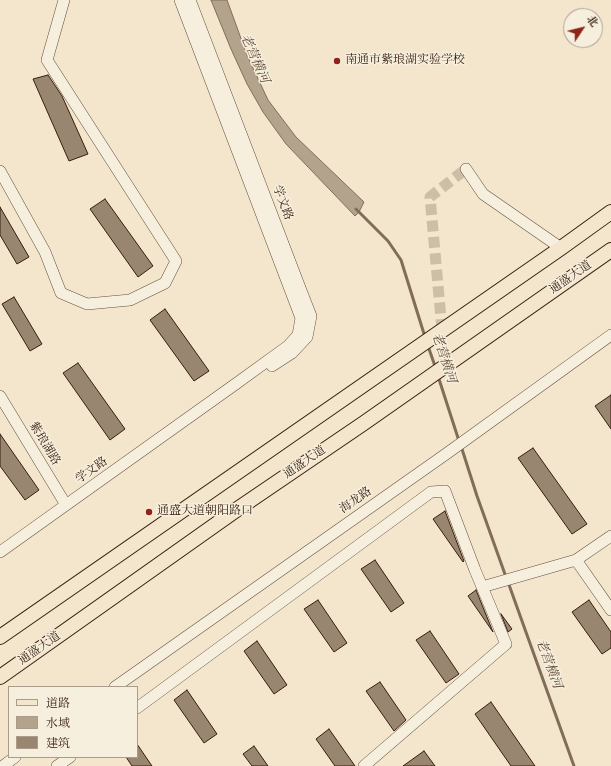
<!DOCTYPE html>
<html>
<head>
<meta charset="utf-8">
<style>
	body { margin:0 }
	#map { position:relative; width:611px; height:766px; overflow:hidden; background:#f3e6cd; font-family:"IM FELL English","Noto Serif SC",serif }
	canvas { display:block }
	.legend { position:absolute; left:8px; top:686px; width:130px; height:72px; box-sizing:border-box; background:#f7efde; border:1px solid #aa9b8a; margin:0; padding:5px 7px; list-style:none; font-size:12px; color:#371d0d }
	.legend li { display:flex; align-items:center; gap:8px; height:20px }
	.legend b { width:20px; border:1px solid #aa9b8a }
	.north { position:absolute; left:563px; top:8px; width:40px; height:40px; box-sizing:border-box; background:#f7efde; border:1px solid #aa9b8a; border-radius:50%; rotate:55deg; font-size:11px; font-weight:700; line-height:16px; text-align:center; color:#371d0d }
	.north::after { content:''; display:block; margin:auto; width:14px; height:18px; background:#8f2418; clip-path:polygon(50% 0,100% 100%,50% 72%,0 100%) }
</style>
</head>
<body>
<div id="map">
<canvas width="611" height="766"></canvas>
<ul class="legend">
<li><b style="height:5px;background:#f3e6cd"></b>道路</li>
<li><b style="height:11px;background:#b3a28c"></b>水域</li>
<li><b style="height:11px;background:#998671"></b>建筑</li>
</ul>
<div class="north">北</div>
</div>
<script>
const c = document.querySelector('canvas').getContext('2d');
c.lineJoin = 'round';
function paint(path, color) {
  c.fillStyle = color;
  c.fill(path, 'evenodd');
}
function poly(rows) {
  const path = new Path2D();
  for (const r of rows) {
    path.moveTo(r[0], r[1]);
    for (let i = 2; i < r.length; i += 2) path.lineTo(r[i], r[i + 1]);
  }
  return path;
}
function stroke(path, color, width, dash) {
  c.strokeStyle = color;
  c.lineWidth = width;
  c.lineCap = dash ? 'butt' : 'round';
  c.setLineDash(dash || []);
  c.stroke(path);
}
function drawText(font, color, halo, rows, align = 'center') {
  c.font = font + ' "IM FELL English","Noto Serif SC",serif';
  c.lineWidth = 3;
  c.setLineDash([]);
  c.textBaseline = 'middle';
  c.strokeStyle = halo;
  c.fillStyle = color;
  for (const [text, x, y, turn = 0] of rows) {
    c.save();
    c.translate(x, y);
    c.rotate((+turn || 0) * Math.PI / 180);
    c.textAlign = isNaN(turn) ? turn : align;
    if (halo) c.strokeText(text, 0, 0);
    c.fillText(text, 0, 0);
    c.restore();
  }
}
const water = poly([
	[211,0,227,0,247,55,268,100,296,137,364,202,359,212,355,216,286,144,263,112,247,84,231,49,211,0]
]);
paint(water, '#b3a28c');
stroke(water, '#816d59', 1);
stroke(poly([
	[356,209,388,241,401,260,425,337],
	[428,346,436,369],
	[438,376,459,441],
	[461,446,477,496,506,577],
	[508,582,574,766]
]), '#816d59', 3);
const building = poly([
	[48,75,62,96,88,154,69,161,33,79,48,75],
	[105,199,153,266,138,277,90,209,105,199],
	[0,207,29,257,17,264,0,235,0,207],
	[14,297,42,344,30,351,2,304,14,297],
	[165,309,209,371,194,381,150,320,165,309],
	[78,363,125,429,110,440,63,373,78,363],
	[611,395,611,429,595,406,611,395],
	[0,434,39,490,25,500,0,466,0,434],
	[533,448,587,524,572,534,518,458,533,448],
	[445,511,464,561,463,562,433,519,445,511],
	[375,560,404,603,391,612,361,569,375,560],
	[476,590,493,632,468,596,476,590],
	[318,600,347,643,334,652,304,609,318,600],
	[589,600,611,632,611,648,602,654,572,612,589,600],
	[501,614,512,629,508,632,501,614],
	[430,631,459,674,446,683,416,640,430,631],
	[257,641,287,685,274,694,244,651,257,641],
	[380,682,406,720,394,731,366,691,380,682],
	[187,690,217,734,204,743,174,700,187,690],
	[491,702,535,766,511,766,475,714,491,702],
	[329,729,355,766,335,766,316,739,329,729],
	[137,744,152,766,132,766,126,757,137,757,137,744],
	[254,746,268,766,252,766,243,754,254,746],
	[424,751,435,766,403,766,424,751]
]);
paint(building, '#998671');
stroke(building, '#371d0d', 1);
stroke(poly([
	[442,330,430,197,466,169]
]), '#cdbea7', 11, [11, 5.5]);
const minor = poly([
	[190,0,300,288,311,316,307,337,292,353,272,366],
	[466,169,483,194,561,248],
	[0,171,45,252,61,293,87,304,130,300,165,283,176,261,47,60,64,0],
	[0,396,66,505],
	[0,552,237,383,288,346,298,335,301,318,180,0],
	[576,560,611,610],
	[482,587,576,560,611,536],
	[115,687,446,454,611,335],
	[137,708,431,492,445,491,475,570,506,644,364,766],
	[3,766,15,757],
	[57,766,70,757]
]);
const major = poly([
	[0,637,561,248,611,212],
	[0,677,239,508,364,423,611,250]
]);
stroke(minor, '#664f3d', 12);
stroke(major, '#371d0d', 16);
stroke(minor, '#f7efde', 11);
stroke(major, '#f3e6cd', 14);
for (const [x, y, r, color] of [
	[337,61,4,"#8f2418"],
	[149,512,4,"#8f2418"]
]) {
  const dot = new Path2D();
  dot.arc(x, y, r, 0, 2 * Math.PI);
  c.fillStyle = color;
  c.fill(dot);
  stroke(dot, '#f7efde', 1.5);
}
drawText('12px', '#371d0d', '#f7efde', [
	["南通市紫琅湖实验学校",345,61],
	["通盛大道朝阳路口",157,512]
], 'left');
drawText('12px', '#371d0d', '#f7efde', [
	["学文路",282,203,69],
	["通盛大道",571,278,-35],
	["紫琅湖路",44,444,59],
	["通盛大道",305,463,-34],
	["学文路",92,471,-35],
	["海龙路",356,501,-35],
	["通盛大道",40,649,-35]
]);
drawText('italic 13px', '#624c39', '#f7efde', [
	["老营横河",254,59,66],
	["老营横河",443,358,72],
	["老营横河",548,664,70]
]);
</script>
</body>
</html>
